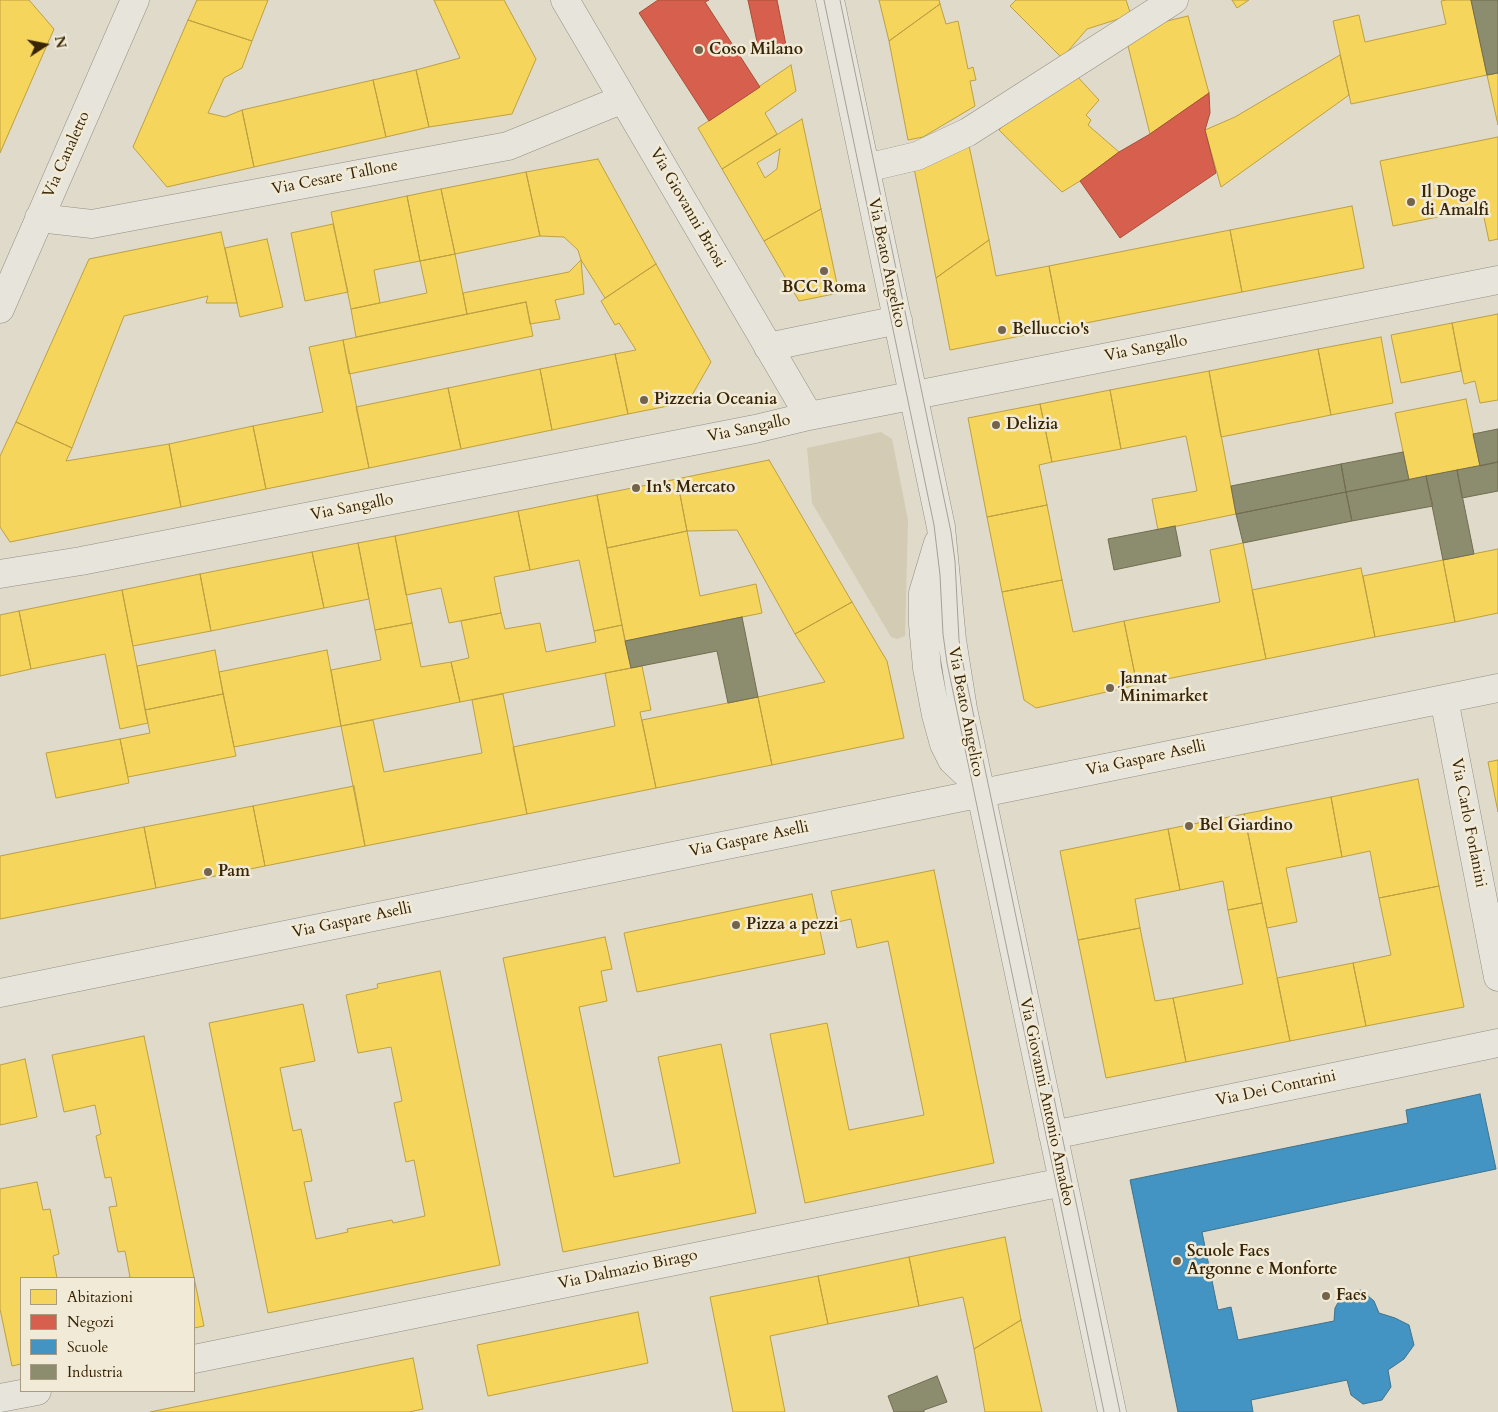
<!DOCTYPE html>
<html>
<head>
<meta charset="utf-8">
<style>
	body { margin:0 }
	#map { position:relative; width:1498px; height:1412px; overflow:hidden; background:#dfdaca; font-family:Cardo,serif }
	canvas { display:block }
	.legend { position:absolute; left:20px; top:1277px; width:175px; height:115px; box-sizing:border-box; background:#f0ead7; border:1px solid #a79b83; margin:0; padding:6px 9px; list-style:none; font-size:15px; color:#392506 }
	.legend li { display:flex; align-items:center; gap:10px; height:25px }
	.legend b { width:25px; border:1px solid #a79b83 }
	.north { position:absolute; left:20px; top:20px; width:50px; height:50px; -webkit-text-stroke:4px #f0ead7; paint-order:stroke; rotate:79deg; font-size:14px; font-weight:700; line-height:20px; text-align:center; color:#392506 }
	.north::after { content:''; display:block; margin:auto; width:18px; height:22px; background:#392506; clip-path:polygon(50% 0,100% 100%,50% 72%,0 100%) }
</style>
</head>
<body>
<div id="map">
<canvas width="1498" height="1412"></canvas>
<ul class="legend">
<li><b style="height:14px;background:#f6d55c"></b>Abitazioni</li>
<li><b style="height:14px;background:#d6604d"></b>Negozi</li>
<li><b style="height:14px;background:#4393c3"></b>Scuole</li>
<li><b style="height:14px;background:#8c8c6e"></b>Industria</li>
</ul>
<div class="north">N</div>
</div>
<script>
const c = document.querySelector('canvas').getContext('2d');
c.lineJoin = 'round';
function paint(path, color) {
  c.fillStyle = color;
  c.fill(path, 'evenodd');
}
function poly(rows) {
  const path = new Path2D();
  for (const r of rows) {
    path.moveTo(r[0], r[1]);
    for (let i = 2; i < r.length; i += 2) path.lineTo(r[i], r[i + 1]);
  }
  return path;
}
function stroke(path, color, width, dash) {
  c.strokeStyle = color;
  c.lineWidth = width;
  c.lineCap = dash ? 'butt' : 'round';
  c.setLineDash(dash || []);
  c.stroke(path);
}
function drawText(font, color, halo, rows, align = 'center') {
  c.font = font + ' Cardo,serif';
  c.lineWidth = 5;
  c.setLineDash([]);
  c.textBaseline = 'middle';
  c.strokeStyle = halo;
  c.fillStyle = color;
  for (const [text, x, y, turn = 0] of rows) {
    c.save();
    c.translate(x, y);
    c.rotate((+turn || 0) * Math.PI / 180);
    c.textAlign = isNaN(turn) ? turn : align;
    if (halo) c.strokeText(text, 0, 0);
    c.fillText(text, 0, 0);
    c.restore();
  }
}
paint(poly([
	[881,432,892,439,908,520,905,636,897,639,891,637,812,503,807,448]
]), '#d3cbb3');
const homes = poly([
	[0,0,29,0,54,29,0,153,0,0],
	[197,0,268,0,252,41,188,20,197,0],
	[434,0,504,0,536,59,512,114,429,127,416,70,460,58,434,0],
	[879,0,939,0,940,4,889,41,879,0],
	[1016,0,1126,0,1131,15,1087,29,1062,58,1010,6,1016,0],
	[1232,0,1249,0,1237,8,1232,0],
	[1446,0,1471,0,1487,75,1351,104,1333,21,1359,15,1365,42,1446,24,1441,1,1446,0],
	[940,4,946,24,958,21,968,69,973,67,976,80,970,81,975,106,923,137,908,140,889,41,940,4],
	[1188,16,1209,93,1150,134,1128,46,1163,22,1188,16],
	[188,20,252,41,242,68,224,78,208,113,225,117,242,110,254,167,167,187,133,147,188,20],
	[1340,55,1349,95,1221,187,1205,130,1235,117,1340,55],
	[791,65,796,91,765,113,777,134,722,169,698,128,791,65],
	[416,70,429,127,386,137,373,80,416,70],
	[1074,73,1099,100,1086,115,1091,120,1088,125,1119,152,1080,181,1062,192,999,130,1024,103,1074,73],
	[1498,73,1498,125,1487,75,1498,73],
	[373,80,386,137,254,167,242,110,373,80],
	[802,119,821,209,764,241,722,169,802,119],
	[780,149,777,169,765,178,757,163,780,149],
	[967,136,989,240,936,278,914,168,967,136],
	[1498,137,1498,239,1489,241,1482,208,1393,226,1380,161,1498,137],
	[598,159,656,264,605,298,581,260,578,250,564,237,540,236,526,172,598,159],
	[526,172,540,236,455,254,441,189,526,172],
	[441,189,455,254,420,261,407,196,441,189],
	[407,196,420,261,374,270,380,303,351,309,331,212,407,196],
	[1352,206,1364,268,1242,292,1230,230,1352,206],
	[821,209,839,293,799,301,764,241,821,209],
	[333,224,348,292,305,301,291,233,333,224],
	[1230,230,1242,292,1061,328,1049,266,1230,230],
	[221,232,237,303,206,303,208,296,124,316,72,448,16,422,89,259,221,232],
	[267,239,283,307,240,317,225,248,267,239],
	[989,240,996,276,1049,266,1061,328,950,350,936,278,989,240],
	[455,254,467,314,356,337,351,309,427,293,420,261,455,254],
	[581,260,584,294,555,300,560,319,530,324,526,302,467,314,463,293,569,272,581,260],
	[656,264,711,362,688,402,628,414,615,354,636,350,619,323,615,325,601,301,656,264],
	[526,302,533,336,349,374,343,340,526,302],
	[1498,314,1498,400,1480,403,1475,381,1464,384,1452,323,1498,314],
	[1452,323,1461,371,1401,383,1391,335,1452,323],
	[1381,337,1393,403,1331,415,1318,349,1381,337],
	[343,340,369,468,266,489,253,426,323,412,309,347,343,340],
	[1318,349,1331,415,1221,437,1209,371,1318,349],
	[615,354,628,414,552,430,540,369,615,354],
	[540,369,552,430,461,449,448,388,540,369],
	[1209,371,1236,514,1158,530,1152,499,1197,491,1186,436,1121,449,1110,390,1209,371],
	[448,388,461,449,369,468,356,407,448,388],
	[1110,390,1121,449,1052,462,1040,404,1110,390],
	[1466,399,1480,466,1409,480,1395,413,1466,399],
	[1040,404,1052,462,1039,465,1047,505,987,517,968,418,1040,404],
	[16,422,72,448,66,461,169,444,181,507,10,542,0,527,0,456,16,422],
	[253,426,266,489,181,507,169,444,253,426],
	[769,460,852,602,795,634,737,530,687,531,677,479,769,460],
	[677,479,687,531,607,548,597,495,677,479],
	[597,495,622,625,594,631,579,560,530,570,518,511,597,495],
	[1047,505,1062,580,1002,592,987,517,1047,505],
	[518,511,530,570,494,577,501,613,449,623,441,588,406,595,395,536,518,511],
	[687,531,700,596,756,584,762,613,625,641,607,548,687,531],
	[395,536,412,623,375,630,358,543,395,536],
	[358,543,369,599,324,608,312,552,358,543],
	[1243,543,1266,659,1137,685,1124,621,1220,602,1210,550,1243,543],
	[1498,549,1498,613,1455,622,1443,560,1498,549],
	[312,552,324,608,211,631,200,574,312,552],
	[1443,560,1455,622,1375,637,1363,576,1443,560],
	[1361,568,1375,637,1266,659,1252,590,1361,568],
	[200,574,211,631,133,646,122,590,200,574],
	[1062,580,1073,632,1124,621,1137,685,1036,708,1024,700,1002,592,1062,580],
	[122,590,148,723,120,729,105,654,31,669,19,611,122,590],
	[852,602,887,661,904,738,772,765,758,697,825,682,795,634,852,602],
	[19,611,31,669,0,676,0,615,19,611],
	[501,613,505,629,540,623,546,652,596,642,594,631,622,625,631,668,460,702,451,662,469,658,461,621,501,613],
	[412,623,421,667,451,662,460,702,341,726,331,670,381,660,375,630,412,623],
	[215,650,223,694,145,710,137,666,215,650],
	[327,650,341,726,234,747,219,672,327,650],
	[642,666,651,710,640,712,656,788,527,814,513,747,615,726,605,673,642,666],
	[223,694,236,756,128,777,120,739,150,733,145,710,223,694],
	[503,694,527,814,365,846,341,726,373,720,384,772,482,753,472,700,503,694],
	[758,697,772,765,656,788,642,720,758,697],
	[120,739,129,783,56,798,46,753,120,739],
	[1498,760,1498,812,1488,762,1498,760],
	[1418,779,1439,886,1379,898,1370,851,1342,857,1331,797,1418,779],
	[354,786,365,846,265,866,253,806,354,786],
	[1331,797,1342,857,1286,868,1297,922,1267,928,1244,814,1331,797],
	[253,806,265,866,156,888,144,827,253,806],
	[1244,814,1262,903,1228,910,1223,881,1180,890,1168,829,1244,814],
	[144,827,156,888,0,919,0,856,144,827],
	[1168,829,1180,890,1135,899,1140,928,1078,940,1060,851,1168,829],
	[934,870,994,1163,805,1203,770,1034,827,1023,849,1130,924,1115,888,941,857,948,851,919,838,922,831,891,934,870],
	[1439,886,1464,1007,1366,1026,1353,963,1391,955,1379,898,1439,886],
	[812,894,825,954,637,992,624,933,812,894],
	[1262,903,1290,1041,1186,1062,1173,998,1243,984,1228,910,1262,903],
	[1140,928,1155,1001,1173,998,1186,1062,1106,1078,1078,940,1140,928],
	[605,937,612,969,601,971,607,1001,579,1007,614,1177,680,1163,658,1057,721,1044,756,1213,563,1252,503,958,605,937],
	[1353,963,1366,1026,1290,1041,1277,978,1353,963],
	[440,971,500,1265,268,1313,209,1023,303,1004,315,1061,280,1068,293,1131,301,1129,312,1181,304,1182,316,1239,348,1232,347,1229,392,1220,393,1223,425,1216,414,1160,406,1162,394,1103,402,1101,391,1047,358,1053,346,995,378,988,377,984,440,971],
	[144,1036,204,1326,194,1328,194,1278,125,1278,130,1277,125,1251,118,1252,109,1207,117,1206,111,1177,105,1178,96,1136,101,1134,95,1105,64,1112,52,1055,144,1036],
	[25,1059,37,1117,0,1125,0,1065,25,1059],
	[37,1182,43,1210,50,1209,59,1254,53,1256,57,1278,21,1278,21,1364,12,1366,0,1309,0,1189,37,1182],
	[1005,1237,1021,1320,974,1349,963,1297,919,1306,909,1257,1005,1237],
	[909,1257,919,1306,828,1324,818,1276,909,1257],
	[818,1276,828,1324,770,1336,785,1412,733,1412,710,1297,818,1276],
	[638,1312,648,1363,488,1396,477,1345,638,1312],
	[1021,1320,1042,1412,985,1412,974,1349,1021,1320],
	[413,1358,423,1409,409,1412,150,1412,413,1358]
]);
paint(homes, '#f6d55c');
stroke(homes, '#bda042', 1);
const shops = poly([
	[658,0,709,0,705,2,760,87,709,121,639,13,658,0],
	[748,0,777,0,786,45,759,51,748,0],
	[1209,93,1210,113,1205,130,1216,173,1120,238,1080,181,1119,152,1150,134,1209,93]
]);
paint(shops, '#d6604d');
stroke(shops, '#a74e38', 1);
const schools = poly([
	[1480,1094,1496,1169,1202,1232,1218,1310,1231,1307,1238,1340,1334,1321,1335,1308,1343,1294,1361,1290,1374,1301,1379,1313,1395,1318,1409,1325,1414,1345,1404,1359,1388,1370,1391,1387,1382,1400,1363,1404,1351,1395,1347,1380,1251,1400,1253,1412,1178,1412,1130,1180,1408,1123,1406,1110,1480,1094]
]);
paint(schools, '#4393c3');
stroke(schools, '#40728a', 1);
const industry = poly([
	[1471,0,1498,0,1498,73,1487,75,1471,0],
	[1498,429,1498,462,1480,466,1473,434,1498,429],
	[1403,452,1409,480,1346,492,1341,464,1403,452],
	[1498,462,1498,491,1462,498,1457,470,1498,462],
	[1341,464,1346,492,1236,514,1231,486,1341,464],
	[1457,470,1474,554,1443,560,1426,476,1457,470],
	[1426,476,1433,506,1352,521,1346,492,1426,476],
	[1346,492,1352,521,1243,543,1236,514,1346,492],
	[1175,526,1181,556,1114,570,1108,539,1175,526],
	[742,617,758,697,728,703,717,651,631,668,625,641,742,617],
	[937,1376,947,1402,924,1410,924,1412,894,1412,888,1396,937,1376]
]);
paint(industry, '#8c8c6e');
stroke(industry, '#736d4f', 1);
const minor = poly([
	[565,0,809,416],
	[830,0,941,527,952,640,963,709,1112,1412],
	[866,168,917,156,968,132,1174,0],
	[39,218,92,224,508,146,623,99],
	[0,309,135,0],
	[768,347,898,320],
	[938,543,923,593,923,624,927,668,936,715,944,744,952,760,971,778,980,791],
	[0,574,81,561,755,429,809,416,1498,280],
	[1444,699,1498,977],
	[0,993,1498,688],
	[1053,1135,1498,1043],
	[194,1359,1063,1182],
	[0,1398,37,1391]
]);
stroke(minor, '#938e81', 29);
stroke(minor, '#e7e4dc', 28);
stroke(poly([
	[824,0,934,525,940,575,943,634,947,663,1104,1412],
	[840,0,951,532,955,561,959,640,964,669,1120,1412]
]), '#a5a198', 1);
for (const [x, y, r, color] of [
	[699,50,5,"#73644b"],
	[1411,202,5,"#73644b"],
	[824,271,5,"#73644b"],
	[1002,330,5,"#73644b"],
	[644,400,5,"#73644b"],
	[996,425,5,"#73644b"],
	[636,488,5,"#73644b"],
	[1110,688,5,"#73644b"],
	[1189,826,5,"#73644b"],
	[208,872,5,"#73644b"],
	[736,925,5,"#73644b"],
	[1177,1261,5,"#73644b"],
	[1326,1296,5,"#73644b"]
]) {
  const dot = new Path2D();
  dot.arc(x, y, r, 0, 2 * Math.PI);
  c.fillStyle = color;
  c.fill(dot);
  stroke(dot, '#f0ead7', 2);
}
drawText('bold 16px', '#392506', '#f0ead7', [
	["Coso Milano",709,50],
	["Il Doge",1421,193],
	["di Amalfi",1421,211],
	["BCC Roma",824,288,"center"],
	["Belluccio's",1012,330],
	["Pizzeria Oceania",654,400],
	["Delizia",1006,425],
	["In's Mercato",646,488],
	["Jannat",1120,679],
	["Minimarket",1120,697],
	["Bel Giardino",1199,826],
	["Pam",218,872],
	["Pizza a pezzi",746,925],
	["Scuole Faes",1187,1252],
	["Argonne e Monforte",1187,1270],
	["Faes",1336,1296]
], 'left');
drawText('16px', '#392506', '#f0ead7', [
	["Via Canaletto",67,155,-66],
	["Via Cesare Tallone",335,178,-11],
	["Via Giovanni Briosi",687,208,60],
	["Via Beato Angelico",886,263,78],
	["Via Sangallo",1146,349,-11],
	["Via Sangallo",749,429,-12],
	["Via Sangallo",352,508,-11],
	["Via Beato Angelico",965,712,79],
	["Via Gaspare Aselli",1146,759,-12],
	["Via Carlo Forlanini",1468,823,79],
	["Via Gaspare Aselli",749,840,-12],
	["Via Gaspare Aselli",352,921,-12],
	["Via Dei Contarini",1276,1089,-12],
	["Via Giovanni Antonio Amadeo",1046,1102,78],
	["Via Dalmazio Birago",628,1270,-12]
]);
</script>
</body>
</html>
